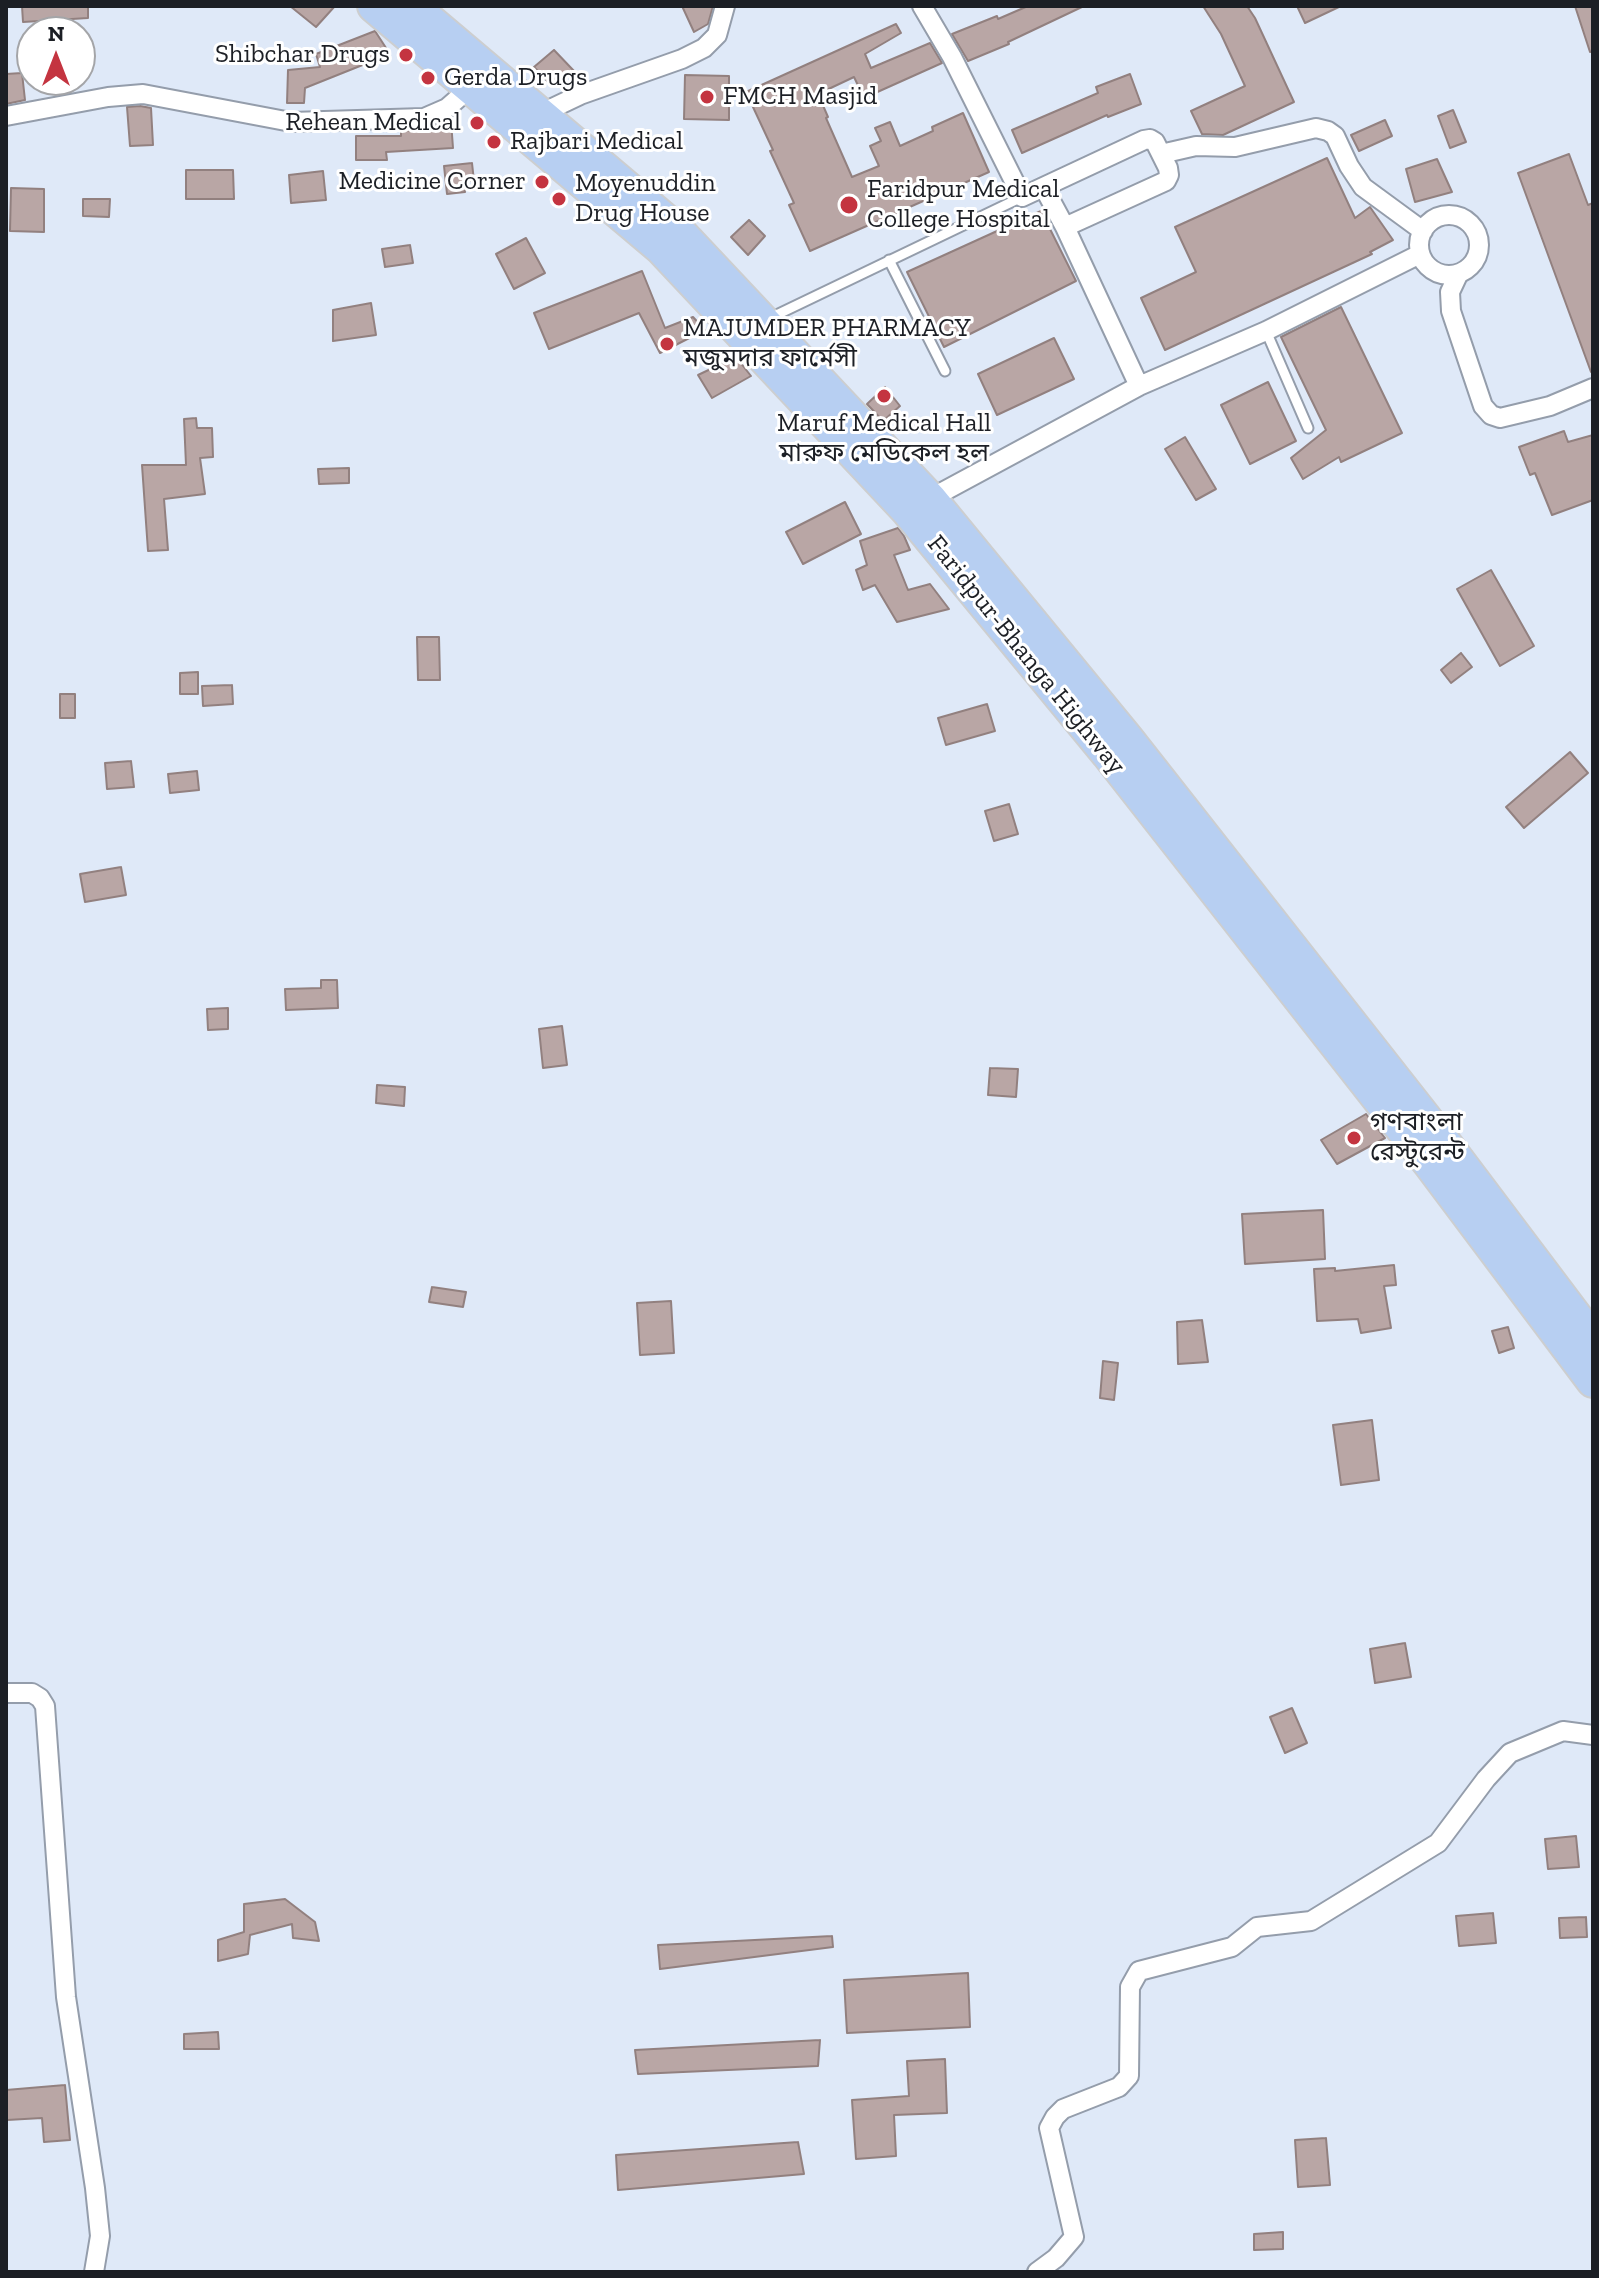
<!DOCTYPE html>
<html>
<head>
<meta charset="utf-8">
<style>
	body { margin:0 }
	#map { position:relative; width:1599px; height:2278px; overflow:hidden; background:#dfe9f8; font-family:"Zilla Slab",serif }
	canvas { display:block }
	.frame { position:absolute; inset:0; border:8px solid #1c1f25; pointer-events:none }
	.north { position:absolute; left:16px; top:16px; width:80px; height:80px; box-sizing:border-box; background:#fff; border:2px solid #a4a5a8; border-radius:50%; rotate:0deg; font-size:22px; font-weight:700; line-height:32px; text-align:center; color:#1c1f25 }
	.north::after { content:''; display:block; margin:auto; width:28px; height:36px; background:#c43440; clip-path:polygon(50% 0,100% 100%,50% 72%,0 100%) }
</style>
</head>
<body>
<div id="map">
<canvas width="1599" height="2278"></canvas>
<div class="frame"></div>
<div class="north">N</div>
</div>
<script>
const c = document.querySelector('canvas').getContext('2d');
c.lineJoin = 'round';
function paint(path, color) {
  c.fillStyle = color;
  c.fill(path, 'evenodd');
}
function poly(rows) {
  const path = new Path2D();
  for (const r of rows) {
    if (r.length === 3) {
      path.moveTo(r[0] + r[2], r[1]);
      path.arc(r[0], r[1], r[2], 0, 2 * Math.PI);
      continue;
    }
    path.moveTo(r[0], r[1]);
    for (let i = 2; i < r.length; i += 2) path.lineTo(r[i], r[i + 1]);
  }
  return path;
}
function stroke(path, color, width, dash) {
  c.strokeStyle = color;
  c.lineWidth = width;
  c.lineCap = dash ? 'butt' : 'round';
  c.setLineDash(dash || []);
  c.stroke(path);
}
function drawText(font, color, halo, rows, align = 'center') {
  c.font = font + ' "Zilla Slab","Noto Sans Bengali",serif';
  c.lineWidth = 6;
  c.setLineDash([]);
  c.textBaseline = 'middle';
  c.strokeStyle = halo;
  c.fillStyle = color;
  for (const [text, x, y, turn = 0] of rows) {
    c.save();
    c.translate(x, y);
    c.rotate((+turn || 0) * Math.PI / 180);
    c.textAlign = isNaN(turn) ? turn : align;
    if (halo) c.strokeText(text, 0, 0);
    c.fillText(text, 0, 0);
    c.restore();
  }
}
const building = poly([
	[22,6,88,6,88,18,23,22,22,6],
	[290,6,335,6,316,27,290,6],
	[682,6,713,6,708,24,694,32,682,6],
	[1028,6,1084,6,1008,42,1009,44,968,61,952,34,997,16,998,19,1028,6],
	[1203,6,1247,6,1255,18,1294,102,1223,135,1202,134,1191,111,1245,86,1221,34,1203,6],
	[1297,6,1341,6,1305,23,1297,6],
	[1575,6,1593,6,1593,51,1590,52,1575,6],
	[896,24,901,33,865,54,871,68,930,43,942,63,864,98,854,77,818,94,828,117,826,118,852,177,879,166,870,146,881,141,875,128,890,122,900,146,933,131,932,127,963,113,989,172,810,251,789,205,794,203,770,151,773,150,746,92,896,24],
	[375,31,390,54,305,88,304,103,287,103,288,70,320,67,316,54,375,31],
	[554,50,574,71,553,87,534,67,554,50],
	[22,73,25,100,6,104,6,74,22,73],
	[1130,74,1141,104,1108,117,1107,115,1022,153,1012,130,1098,93,1096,87,1130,74],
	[685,75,729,76,729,120,684,119,685,75],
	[140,106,151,108,153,145,130,146,127,107,140,106],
	[1453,110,1466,142,1450,148,1438,116,1453,110],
	[1385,120,1392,136,1359,151,1351,135,1385,120],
	[446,121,451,121,453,148,386,152,387,160,356,160,356,136,401,136,401,131,425,130,446,121],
	[1569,154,1588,205,1593,203,1593,372,1591,372,1518,173,1569,154],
	[1327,158,1355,218,1370,207,1393,240,1370,252,1372,254,1165,350,1141,298,1196,272,1175,227,1327,158],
	[1437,159,1452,192,1415,202,1406,169,1437,159],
	[472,163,474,181,464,181,465,192,447,194,444,166,472,163],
	[186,170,233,170,234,199,186,199,186,170],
	[323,171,326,200,291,203,289,175,323,171],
	[11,188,44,189,44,232,10,231,11,188],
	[83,199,110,199,109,217,83,216,83,199],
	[1041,211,1076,281,944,347,907,272,1041,211],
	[749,220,765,236,748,255,731,237,749,220],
	[526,238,545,273,514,289,496,254,526,238],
	[410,245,413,263,385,267,382,249,410,245],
	[642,271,665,328,693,317,705,330,660,353,639,313,549,349,534,313,642,271],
	[371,303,376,335,333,341,333,310,371,303],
	[1341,307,1402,433,1341,462,1339,457,1303,479,1291,458,1326,430,1281,337,1341,307],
	[1054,338,1074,379,997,415,978,374,1054,338],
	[736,357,751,376,712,398,698,375,736,357],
	[1268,382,1296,441,1250,464,1221,405,1268,382],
	[885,387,900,406,883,421,867,404,885,387],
	[196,418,197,428,212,428,213,457,200,458,205,494,164,499,168,550,148,551,142,465,186,465,184,419,196,418],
	[1564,431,1568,442,1593,435,1593,500,1552,515,1535,473,1530,475,1519,447,1564,431],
	[1185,437,1216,489,1196,500,1165,449,1185,437],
	[349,468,349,483,319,484,318,469,349,468],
	[845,502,861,534,803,564,786,532,845,502],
	[898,528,904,536,910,550,894,555,908,590,930,584,949,609,897,622,875,585,863,590,856,570,867,565,860,541,898,528],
	[1491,570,1534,646,1500,666,1457,589,1491,570],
	[417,637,439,637,440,680,418,680,417,637],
	[1461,653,1472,667,1451,683,1441,670,1461,653],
	[198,672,198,694,180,694,180,673,198,672],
	[232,685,233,704,203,706,202,686,232,685],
	[60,694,75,694,75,718,60,718,60,694],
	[987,704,995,731,946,745,938,718,987,704],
	[1570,752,1588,773,1524,828,1506,807,1570,752],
	[131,761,134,787,107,789,105,763,131,761],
	[197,771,199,790,170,793,168,774,197,771],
	[1009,804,1018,834,994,841,985,811,1009,804],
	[121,867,126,895,85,902,80,874,121,867],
	[321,980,337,980,338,1008,286,1010,285,989,321,988,321,980],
	[228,1008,228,1029,208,1030,207,1009,228,1008],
	[562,1026,567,1065,543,1068,539,1029,562,1026],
	[990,1068,1018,1069,1016,1097,988,1095,990,1068],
	[377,1085,405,1087,404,1106,376,1103,377,1085],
	[1366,1114,1385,1138,1337,1164,1321,1140,1366,1114],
	[1323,1210,1325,1259,1245,1264,1242,1214,1323,1210],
	[1394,1265,1396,1285,1384,1286,1391,1328,1361,1333,1358,1319,1317,1321,1314,1269,1335,1268,1335,1271,1394,1265],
	[432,1287,466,1292,463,1307,429,1302,432,1287],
	[671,1301,674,1353,640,1355,637,1303,671,1301],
	[1202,1320,1208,1362,1178,1364,1177,1322,1202,1320],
	[1508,1327,1514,1348,1499,1353,1492,1331,1508,1327],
	[1103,1361,1118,1363,1114,1400,1100,1398,1103,1361],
	[1372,1420,1379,1480,1341,1485,1333,1425,1372,1420],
	[1405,1643,1411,1677,1375,1683,1370,1649,1405,1643],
	[1292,1708,1307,1743,1285,1753,1270,1717,1292,1708],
	[1576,1836,1579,1867,1548,1869,1545,1839,1576,1836],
	[285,1899,315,1922,319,1941,293,1938,292,1924,250,1935,248,1954,218,1961,218,1940,244,1932,244,1904,285,1899],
	[1493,1913,1496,1943,1459,1946,1456,1916,1493,1913],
	[1586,1917,1587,1937,1560,1938,1559,1918,1586,1917],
	[832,1936,833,1947,660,1969,658,1945,832,1936],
	[968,1973,970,2027,847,2033,844,1980,968,1973],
	[218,2032,219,2049,184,2049,184,2034,218,2032],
	[820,2040,818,2066,638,2074,635,2050,820,2040],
	[945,2059,947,2113,894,2115,896,2156,856,2159,852,2100,909,2096,907,2061,945,2059],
	[65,2085,70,2140,44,2142,42,2118,7,2120,6,2090,65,2085],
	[1326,2138,1330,2185,1298,2187,1295,2140,1326,2138],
	[798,2142,804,2174,618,2190,616,2155,798,2142],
	[1283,2232,1283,2249,1254,2250,1254,2234,1283,2232]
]);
paint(building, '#b9a6a5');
stroke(building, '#92807f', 2);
const service = poly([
	[889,260,945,371],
	[770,318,1022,197],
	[1266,331,1308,428]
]);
const minor = poly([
	[922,6,952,57,1022,197,1144,140,1150,139,1155,142,1168,168,1169,175,1166,181,1065,227,1044,188],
	[6,116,108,97,143,94,291,122,424,118,447,108,471,87],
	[536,118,540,114,580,95,682,59,704,48,717,35,725,6],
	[1161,154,1196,146,1235,147,1316,128,1328,131,1335,136,1349,166,1363,187,1423,231],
	[1449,245,30],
	[1065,227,1139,386],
	[1458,275,1450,292,1451,311,1483,406,1491,415,1500,418,1550,406,1593,388],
	[924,502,1139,386,1266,331,1420,254],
	[6,1693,32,1693,40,1698,45,1706,66,1997,95,2188,100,2236,94,2272],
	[1037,2272,1056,2258,1074,2237,1049,2128,1055,2117,1063,2109,1119,2087,1129,2076,1130,1987,1139,1971,1232,1947,1257,1927,1311,1921,1438,1843,1486,1779,1510,1753,1563,1731,1593,1735]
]);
const trunk = poly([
	[374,6,661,248,908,511,1108,754,1430,1164,1593,1381],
	[412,6,678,231,930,499,1127,739,1450,1150,1593,1340]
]);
stroke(service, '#949dab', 13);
stroke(minor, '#949dab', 22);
stroke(trunk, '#cdcecf', 36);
stroke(service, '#fff', 9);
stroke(minor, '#fff', 18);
stroke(trunk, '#b7cff2', 32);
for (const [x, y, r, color] of [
	[406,55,8,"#c43440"],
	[428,78,8,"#c43440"],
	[707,97,8,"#c43440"],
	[477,123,8,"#c43440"],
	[494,142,8,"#c43440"],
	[542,182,8,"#c43440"],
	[559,199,8,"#c43440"],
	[849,205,10,"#c43440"],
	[667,344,8,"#c43440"],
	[884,396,8,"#c43440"],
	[1354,1138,8,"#c43440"]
]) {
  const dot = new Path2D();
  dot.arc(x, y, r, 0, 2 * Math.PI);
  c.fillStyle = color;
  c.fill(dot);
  stroke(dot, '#fff', 3);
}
drawText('26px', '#1c1f25', '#fff', [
	["Shibchar Drugs",390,55,"right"],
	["Gerda Drugs",444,78],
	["FMCH Masjid",723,97],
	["Rehean Medical",461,123,"right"],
	["Rajbari Medical",510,142],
	["Medicine Corner",526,182,"right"],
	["Moyenuddin",575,184],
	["Drug House",575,214],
	["Faridpur Medical",867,190],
	["College Hospital",867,220],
	["MAJUMDER PHARMACY",683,329],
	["মজুমদার ফার্মেসী",683,359],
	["Maruf Medical Hall",884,424,"center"],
	["মারুফ মেডিকেল হল",884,454,"center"],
	["গণবাংলা",1370,1123],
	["রেস্টুরেন্ট",1370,1153]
], 'left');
drawText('26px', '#1c1f25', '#fff', [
	["Faridpur-Bhanga Highway",1026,655,51]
]);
</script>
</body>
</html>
